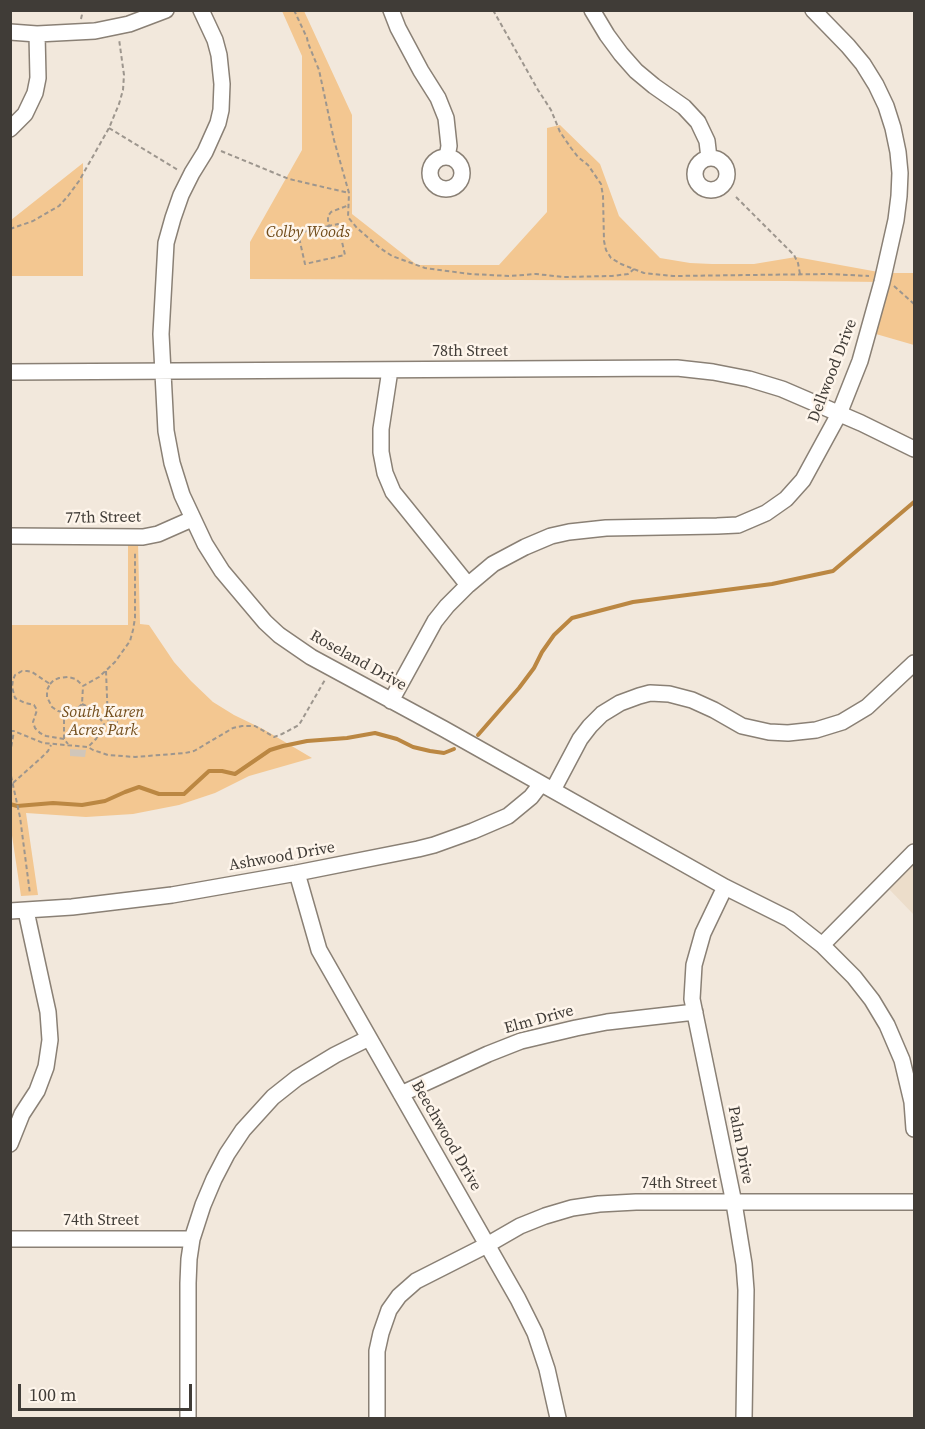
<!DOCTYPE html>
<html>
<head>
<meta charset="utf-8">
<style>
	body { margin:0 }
	#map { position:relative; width:925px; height:1429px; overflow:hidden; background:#f2e8dc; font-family:"Source Serif 4",serif }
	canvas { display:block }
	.frame { position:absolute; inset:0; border:12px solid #403c37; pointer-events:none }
	.scale { position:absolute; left:18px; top:1384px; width:174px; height:27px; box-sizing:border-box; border:3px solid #403c37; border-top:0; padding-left:8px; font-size:18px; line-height:21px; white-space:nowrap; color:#403c37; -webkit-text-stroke:4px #fef5eb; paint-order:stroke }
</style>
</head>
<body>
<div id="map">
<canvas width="925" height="1429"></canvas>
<div class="frame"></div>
<div class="scale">100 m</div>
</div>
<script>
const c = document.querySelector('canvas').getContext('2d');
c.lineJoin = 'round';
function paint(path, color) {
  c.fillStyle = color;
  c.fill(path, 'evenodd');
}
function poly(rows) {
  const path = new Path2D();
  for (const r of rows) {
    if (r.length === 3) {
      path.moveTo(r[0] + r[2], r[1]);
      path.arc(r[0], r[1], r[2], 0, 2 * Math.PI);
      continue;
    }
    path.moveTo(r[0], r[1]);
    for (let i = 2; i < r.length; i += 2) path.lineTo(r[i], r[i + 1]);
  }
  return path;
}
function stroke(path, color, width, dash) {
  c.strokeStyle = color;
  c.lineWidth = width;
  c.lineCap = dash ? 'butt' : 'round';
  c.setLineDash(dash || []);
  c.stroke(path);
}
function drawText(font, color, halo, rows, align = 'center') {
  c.font = font + ' "Source Serif 4",serif';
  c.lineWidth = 5;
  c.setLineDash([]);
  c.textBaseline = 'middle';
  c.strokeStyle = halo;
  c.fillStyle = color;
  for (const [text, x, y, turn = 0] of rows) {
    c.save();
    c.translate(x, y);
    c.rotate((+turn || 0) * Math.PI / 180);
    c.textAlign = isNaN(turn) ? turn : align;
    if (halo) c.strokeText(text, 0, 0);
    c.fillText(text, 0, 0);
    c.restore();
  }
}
paint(poly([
	[914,860,914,915,888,888]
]), '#ecddca');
paint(poly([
	[282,11,304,11,352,115,352,214,417,265,499,265,547,212,547,128,560,125,600,164,619,216,660,258,690,263,712,264,754,264,796,257,884,273,914,273,914,345,869,332,882,282,787,281,250,279,250,242,302,150,302,56],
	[83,163,83,276,11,276,11,220],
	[128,543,138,543,140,624,149,625,174,662,191,681,213,702,234,715,263,729,312,758,249,776,215,793,179,805,133,814,86,817,26,813,38,895,21,896,10,822,10,625,128,625]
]), '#f3c791');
stroke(poly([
	[478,735,519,688,534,668,542,652,554,635,572,618,633,602,772,584,833,571,914,502],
	[10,804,17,806,53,803,82,805,105,801,125,792,139,787,159,794,184,794,209,771,222,771,235,774,270,750,283,746,307,741,347,738,375,733,397,739,413,747,430,751,444,753,454,749]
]), '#bb8742', 4);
paint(poly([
	[70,749,86,750,85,757,70,756]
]), '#d0c6ba');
const minor = poly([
	[201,10,215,40,219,55,222,84,221,110,218,123,205,152,192,173,181,195,173,218,166,243,161,334,166,431,172,463,182,495,205,544,222,571,265,622,279,635,311,657,444,729,725,887,789,919,822,945,854,977,872,1000,887,1025,902,1060,912,1102,914,1129],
	[391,10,398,28,421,71,438,98,446,118,449,146,447,157],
	[592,10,607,35,621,54,636,71,654,86,684,107,698,122,707,141,709,158],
	[10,32,37,34,95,31,129,24,166,10],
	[10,129,25,114,35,93,38,78,37,34],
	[446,173,16],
	[711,174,16],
	[390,370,381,429,381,452,385,473,393,492,406,508,468,585],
	[10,372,677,368,713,372,749,379,782,389,861,423,914,449],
	[10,536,143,537,158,534,192,519],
	[391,701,435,621,447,606,468,585,493,564,525,547,551,536,569,532,606,528,717,526,738,525,766,513,786,499,803,480,839,414,860,361,882,282,896,220,899,196,900,173,898,152,893,128,886,106,876,85,863,64,848,46,813,10],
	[553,790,580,739,590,726,602,714,620,703,639,696,650,693,669,694,692,700,714,710,742,726,769,732,788,733,816,730,842,722,867,707,914,663],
	[297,873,319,950,518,1299,535,1333,547,1369,558,1418],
	[725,887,703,933,694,965,692,999,734,1203,744,1264,746,1290,744,1418],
	[10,911,72,907,172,895,297,873,418,849,434,845,473,831,508,816,531,797,541,784],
	[822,945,914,852],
	[401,1094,488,1054,521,1041,576,1028,607,1022,695,1012],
	[10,1144,22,1114,37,1091,46,1067,50,1040,48,1012,26,911],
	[10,1239,192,1239],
	[188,1418,188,1283,189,1259,192,1239,203,1205,214,1179,227,1154,243,1130,273,1097,297,1078,335,1055,369,1038],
	[377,1418,377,1351,381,1333,389,1310,399,1296,416,1281,487,1245,520,1226,545,1216,572,1208,599,1204,636,1202,914,1202]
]);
stroke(minor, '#8a8075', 18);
stroke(poly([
	[294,10,307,38,308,43,319,70,334,140,349,193,348,217,357,228,380,248,392,256,425,268,470,274,509,276,536,274,564,277,612,276,628,274,634,269],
	[493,10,538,90,551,110,560,132,571,148,578,157,588,165,601,184,603,196,604,241,606,250,611,258,621,264,644,273,673,276,828,274,869,276],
	[81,19,83,10],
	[109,128,178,170],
	[221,151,289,179,349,193],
	[736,197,794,255,798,263,800,274],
	[329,226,298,233,305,264,345,255,338,224,329,226,328,222,328,216,331,212,349,205],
	[10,229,33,221,59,206,68,196,79,181,109,128,119,104,123,90,124,75,119,39],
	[894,286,914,304],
	[106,671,108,722,118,722],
	[50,684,54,680,59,678,68,677,76,679,83,686],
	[82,704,94,710,104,724,96,739,88,747],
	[64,712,64,739,68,744],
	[10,731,14,731,43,743,88,747,93,750,108,755,135,757,185,753,194,751,233,728,242,726,255,726,274,737,282,734,299,725,326,678],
	[64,739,46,736,40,733,35,728,33,722,37,710,34,705,25,703,15,698,12,687,13,680,15,675,22,671,27,671,32,672,50,684,47,690,47,697,52,707,58,711,67,713,77,709,82,704,83,686,99,677,115,662,130,641,133,630,135,618,135,552],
	[10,754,14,731],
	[10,761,11,776,20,817,30,894],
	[13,783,42,757,48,751,51,745]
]), '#9d968e', 2, [4.5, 3]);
stroke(minor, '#fff', 15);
drawText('italic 16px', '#724d1b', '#fef5eb', [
	["Colby Woods",308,233],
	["South Karen",103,713],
	["Acres Park",103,731]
]);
drawText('16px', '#403c37', '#fef5eb', [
	["78th Street",470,352],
	["Dellwood Drive",833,371,-69],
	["77th Street",103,518,-1],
	["Roseland Drive",358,661,29],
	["Ashwood Drive",282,857,-10],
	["Elm Drive",539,1020,-15],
	["Beechwood Drive",446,1136,60],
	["Palm Drive",740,1145,79],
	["74th Street",679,1184],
	["74th Street",101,1221]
]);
</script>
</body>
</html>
